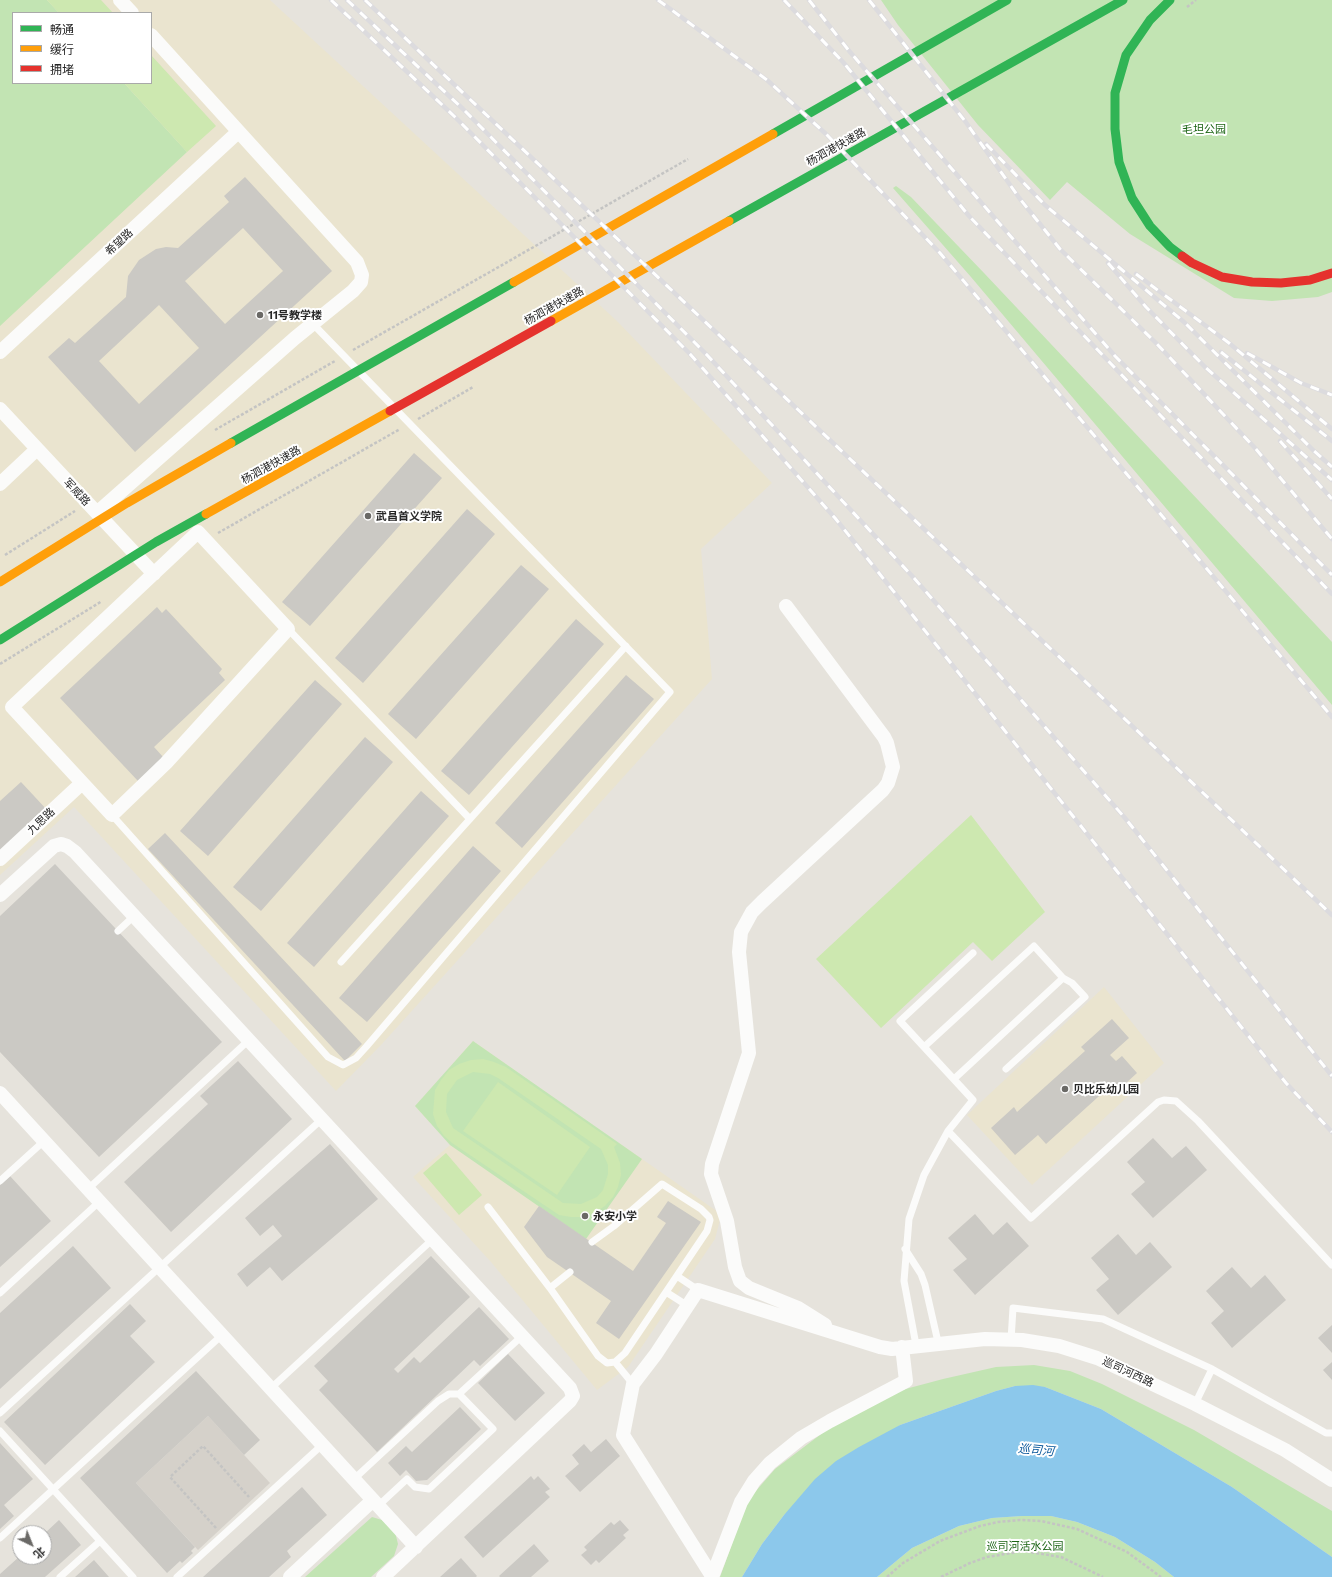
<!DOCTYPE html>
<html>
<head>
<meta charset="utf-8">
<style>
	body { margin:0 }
	#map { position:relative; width:1332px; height:1577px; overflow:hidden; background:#e6e3dc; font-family:Commissioner,"Noto Sans SC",sans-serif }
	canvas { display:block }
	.legend { position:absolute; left:12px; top:12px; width:140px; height:72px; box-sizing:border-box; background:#fff; border:1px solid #a9a9a9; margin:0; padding:5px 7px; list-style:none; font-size:12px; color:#272727 }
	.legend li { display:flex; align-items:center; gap:8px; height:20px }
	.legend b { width:20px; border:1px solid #a9a9a9 }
	.north { position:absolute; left:12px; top:1525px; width:40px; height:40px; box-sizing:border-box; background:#fff; border:1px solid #a9a9a9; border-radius:50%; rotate:137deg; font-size:11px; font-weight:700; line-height:16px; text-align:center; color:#272727 }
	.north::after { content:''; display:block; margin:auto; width:14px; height:18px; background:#6a6966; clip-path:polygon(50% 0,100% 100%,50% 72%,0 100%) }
</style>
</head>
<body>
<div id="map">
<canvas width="1332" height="1577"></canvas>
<ul class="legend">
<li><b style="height:5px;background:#30b455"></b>畅通</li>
<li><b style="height:5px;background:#ff9f0a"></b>缓行</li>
<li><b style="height:5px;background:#e5322d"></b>拥堵</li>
</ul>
<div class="north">北</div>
</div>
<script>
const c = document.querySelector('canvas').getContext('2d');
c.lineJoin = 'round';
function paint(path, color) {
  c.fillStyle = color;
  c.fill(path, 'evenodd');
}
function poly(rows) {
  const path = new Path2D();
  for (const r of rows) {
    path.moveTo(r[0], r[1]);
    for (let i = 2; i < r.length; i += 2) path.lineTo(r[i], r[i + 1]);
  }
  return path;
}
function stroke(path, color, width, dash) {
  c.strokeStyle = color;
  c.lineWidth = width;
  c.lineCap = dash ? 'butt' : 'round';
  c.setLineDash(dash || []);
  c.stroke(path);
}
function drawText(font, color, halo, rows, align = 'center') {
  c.font = font + ' Commissioner,"Noto Sans SC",sans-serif';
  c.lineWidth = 4;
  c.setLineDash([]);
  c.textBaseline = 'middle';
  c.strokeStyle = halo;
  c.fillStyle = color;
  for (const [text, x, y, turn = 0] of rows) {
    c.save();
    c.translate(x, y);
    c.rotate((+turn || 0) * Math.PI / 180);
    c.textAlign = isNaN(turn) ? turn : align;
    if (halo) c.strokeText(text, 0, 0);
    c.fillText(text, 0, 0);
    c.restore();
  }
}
paint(poly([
	[0,0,270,0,618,322,772,483,701,549,712,679,381,1045,336,1091,74,807,0,875],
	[13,13,151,13,151,83,13,83],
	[1104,987,1164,1063,1032,1185,967,1115],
	[473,1041,718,1212,720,1220,715,1239,628,1367,597,1390,491,1262,413,1177,450,1145,415,1106]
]), '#eae4cf');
paint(poly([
	[0,0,47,0,59,13,13,13,13,83,124,83,187,152,0,326],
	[881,0,1332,0,1332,292,1318,297,1272,301,1234,298,1130,234,1067,182,1050,200,978,125,898,25],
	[896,186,911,197,984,273,1332,642,1332,705,971,277,893,188],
	[473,1041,642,1159,586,1239,450,1145,415,1106],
	[1034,1365,1070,1371,1102,1384,1194,1430,1332,1511,1332,1557,1232,1487,1101,1409,1045,1387,1015,1386,996,1391,900,1425,784,1515,762,1544,742,1577,720,1577,748,1500,775,1469,833,1425,898,1391,943,1379,996,1367],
	[1022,1516,1051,1516,1077,1522,1115,1537,1155,1562,1174,1577,877,1577,912,1548,959,1526,992,1518],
	[372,1517,382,1520,395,1532,398,1544,394,1556,371,1577,305,1577]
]), '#c2e4b3');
paint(poly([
	[47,0,101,0,113,13,59,13],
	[151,55,216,126,187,152,124,83,151,83],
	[971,815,1045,912,992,961,973,942,881,1028,816,959],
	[483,1059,494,1062,506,1067,617,1144,614,1147,620,1163,621,1175,618,1187,613,1197,605,1206,594,1213,583,1217,571,1217,559,1215,452,1143,444,1136,437,1126,433,1114,435,1090,441,1080,449,1070,459,1064,471,1060],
	[473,1072,490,1074,498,1078,601,1149,608,1165,608,1174,603,1190,597,1197,581,1204,563,1203,453,1128,446,1112,447,1094,457,1080],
	[498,1082,590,1147,557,1195,463,1131],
	[446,1153,482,1195,459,1215,423,1173]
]), '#cde8b0');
paint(poly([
	[208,1416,270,1483,198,1550,136,1483]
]), '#d5d1ca');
paint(poly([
	[1033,1385,1045,1387,1101,1409,1232,1487,1332,1557,1332,1577,1174,1577,1155,1562,1115,1537,1077,1522,1051,1516,1022,1516,992,1518,959,1526,912,1548,877,1577,742,1577,762,1544,784,1515,815,1479,836,1461,859,1447,900,1425,996,1391,1015,1386]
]), '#8cc8eb');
paint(poly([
	[245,177,332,271,135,452,48,357,69,338,75,343,126,297,128,276,139,260,156,249,166,247,178,248,229,202,224,196],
	[243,228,283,271,225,324,185,281],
	[159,305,199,348,139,404,99,361],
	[414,453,442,478,310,626,282,602],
	[467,509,495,534,363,683,335,658],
	[521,565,549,589,416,739,388,714],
	[157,607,162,613,166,609,222,669,219,673,225,680,154,747,164,758,138,781,60,698],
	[576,619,604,644,469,795,441,771],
	[626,675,654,699,522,848,495,823],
	[315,680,342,704,208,856,180,831],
	[365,737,393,762,261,911,233,887],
	[21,782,48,811,0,854,0,801],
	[421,791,449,816,314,967,287,943],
	[165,833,362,1044,345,1061,148,849],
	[473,846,501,871,367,1022,339,998],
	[55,864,222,1042,99,1157,0,1052,0,916],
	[1112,1019,1129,1038,1110,1055,1116,1061,1122,1056,1137,1073,1114,1094,1108,1088,1046,1144,1038,1135,1015,1155,991,1128,1014,1107,1017,1112,1085,1051,1081,1047],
	[238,1061,292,1119,171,1232,124,1182,208,1104,200,1096],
	[1153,1138,1172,1158,1186,1146,1207,1170,1153,1218,1131,1194,1145,1182,1127,1162],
	[330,1144,378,1199,282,1281,270,1267,247,1287,237,1274,282,1236,273,1225,260,1236,245,1218],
	[10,1176,51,1221,0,1267,0,1185],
	[668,1201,701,1222,619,1339,596,1323,611,1301,547,1257,524,1227,539,1206,633,1271,666,1223,657,1217],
	[975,1214,993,1235,1007,1222,1029,1246,975,1295,953,1270,967,1259,948,1238],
	[1118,1234,1136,1255,1150,1242,1172,1267,1118,1315,1096,1290,1109,1279,1091,1258],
	[73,1246,111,1288,0,1389,0,1313],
	[431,1256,470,1297,394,1369,398,1373,414,1357,420,1363,479,1307,509,1339,480,1366,474,1360,377,1452,319,1390,328,1381,314,1366],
	[1232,1267,1251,1288,1265,1275,1286,1300,1232,1348,1211,1323,1224,1311,1206,1291],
	[130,1304,146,1321,130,1336,155,1362,45,1465,4,1422],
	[1332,1325,1332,1353,1318,1338],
	[508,1354,545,1393,515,1421,478,1383],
	[1332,1362,1332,1380,1323,1370],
	[196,1371,260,1440,244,1455,208,1416,136,1483,195,1547,191,1551,193,1553,182,1563,180,1561,167,1573,80,1478],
	[460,1407,481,1429,427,1480,416,1481,406,1470,400,1476,388,1463,406,1446,412,1452],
	[606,1439,620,1456,580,1492,565,1476,579,1464,572,1455,584,1444,591,1452],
	[0,1443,33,1479,4,1505,14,1516,0,1529],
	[531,1476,534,1480,538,1476,550,1489,545,1492,550,1497,483,1558,464,1537],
	[302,1487,327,1515,287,1551,291,1557,269,1577,203,1577],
	[59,1520,81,1545,45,1577,0,1577,0,1574,20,1556,44,1557,44,1534],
	[620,1520,629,1530,623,1535,626,1538,599,1563,596,1560,591,1565,581,1555,587,1550,584,1547,611,1522,614,1525],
	[534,1544,549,1561,531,1577,500,1577,499,1576],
	[461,1558,477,1576,476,1577,440,1577],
	[94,1560,109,1577,75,1577]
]), '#cbc9c4');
stroke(poly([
	[1187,7,1196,0],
	[353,350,688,159],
	[418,419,473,387],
	[215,430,335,361],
	[218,533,400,429],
	[5,555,75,511],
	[0,664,102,601],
	[216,1528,170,1477,203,1446,249,1497],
	[887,1577,903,1563,940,1541,980,1526,998,1522,1020,1520,1041,1521,1077,1529,1127,1552,1161,1577],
	[941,1577,970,1563,987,1557,1023,1551,1061,1557,1103,1577]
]), '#c4c4c3', 2.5, [3, 2]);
stroke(poly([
	[288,629,470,819],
	[112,815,328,1057,343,1065,356,1058,366,1047,670,692,313,324],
	[118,931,134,916],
	[341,962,626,646],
	[924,1047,1034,946,1063,978,954,1079],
	[1006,1069,1085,997,1072,983,1063,978],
	[948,1131,1031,1218,1158,1102,1164,1100,1176,1101,1198,1121,1332,1265],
	[0,1181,44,1141],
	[88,1189,249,1040],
	[488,1207,550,1288],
	[905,1249,921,1274,925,1285,938,1342],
	[570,1272,550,1288,598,1356,607,1363,615,1362,625,1353,707,1231,710,1220,709,1217,701,1209,662,1184,614,1226,592,1242],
	[677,1276,698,1290],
	[666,1292,688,1306],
	[0,1293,99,1202],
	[1011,1340,1013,1308,1103,1319,1212,1369,1326,1433,1332,1433],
	[916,1345,904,1281,909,1219,924,1175,948,1131,973,1100,900,1021,973,953],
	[615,1362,633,1384],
	[270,1389,433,1239],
	[1195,1404,1212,1369],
	[0,1413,322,1119],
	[0,1431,133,1577],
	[354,1479,438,1401,449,1394,459,1394,522,1336],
	[378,1506,407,1479,415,1487,429,1489,493,1429,459,1394],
	[0,1538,222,1335],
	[60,1577,100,1541],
	[177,1577,322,1445]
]), '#fbfbfa', 7);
stroke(poly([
	[120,0,132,13],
	[0,352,238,132],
	[0,409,154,574],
	[0,484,37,449],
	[99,511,295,338,353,291,361,282,362,275,357,262,151,35],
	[198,532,288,629,166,763,112,815,12,707,198,532],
	[786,606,884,737,887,743,893,767,888,783,883,790,762,902,752,912,741,932,739,952,749,1053,712,1164,711,1174,727,1221,735,1267,740,1281,749,1288,798,1308,825,1325],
	[0,859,82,783],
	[0,895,54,846,61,844,67,846,75,852,570,1388,573,1396,570,1401,383,1577],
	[0,1093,416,1547],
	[712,1576,623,1435,633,1384,656,1354,698,1290,880,1347,892,1349,985,1339,1022,1340,1059,1346,1097,1358,1195,1404,1285,1450,1332,1480],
	[290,1577,373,1500],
	[712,1577,741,1502,754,1481,770,1463,801,1438,830,1421,906,1381,902,1347]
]), '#fbfbfa', 14);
stroke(poly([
	[1170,0,1150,20,1126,55,1115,93,1115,129,1119,162,1132,198,1150,226,1170,247,1182,256],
	[773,134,1007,0],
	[729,221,1123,0],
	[231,443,514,282],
	[0,640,156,542,206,514]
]), '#30b455', 9);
stroke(poly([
	[514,282,773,134],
	[551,321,729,221],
	[206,514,390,411],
	[0,582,127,503,231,443]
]), '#ff9f0a', 9);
stroke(poly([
	[1182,256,1192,263,1222,277,1252,282,1281,283,1310,280,1332,273],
	[390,411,551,321]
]), '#e5322d', 9);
const rail = poly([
	[331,0,455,117,690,354,835,518,1286,1083,1332,1132],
	[347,0,463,109,707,355,913,577,1125,818,1332,1076],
	[365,0,1332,915],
	[658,0,767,80,826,134,940,253,1332,717],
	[784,0,843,62,969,216,1332,594],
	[809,0,850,52,1115,356,1332,575],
	[869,0,965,121,1020,199,1060,249,1156,343,1255,448,1332,539],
	[986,144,1045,205,1184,322,1314,451,1332,467],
	[1108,263,1146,307,1205,367,1332,480],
	[1136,274,1229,343,1332,429],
	[1221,352,1332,441],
	[1247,353,1301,383,1332,395],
	[1280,441,1332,499]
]);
stroke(rail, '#dcdbde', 4.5);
stroke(rail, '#fff', 3, [9]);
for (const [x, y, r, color] of [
	[260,315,4,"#6a6966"],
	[368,516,4,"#6a6966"],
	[1065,1089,4,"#6a6966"],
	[585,1216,4,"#6a6966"]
]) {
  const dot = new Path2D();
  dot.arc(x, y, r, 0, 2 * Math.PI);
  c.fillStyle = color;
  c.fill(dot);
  stroke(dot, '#fff', 1.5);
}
drawText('11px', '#1d6516', '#fff', [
	["毛坦公园",1204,129],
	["巡司河活水公园",1025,1546]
]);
drawText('11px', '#272727', '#fff', [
	["杨泗港快速路",836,147,-29],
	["希望路",119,242,-43],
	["杨泗港快速路",554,306,-29],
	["杨泗港快速路",271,465,-29],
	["军威路",77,492,47],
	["九思路",41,821,-43],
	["巡司河西路",1128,1372,25]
]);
drawText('bold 11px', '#272727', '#fff', [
	["11号教学楼",268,315],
	["武昌首义学院",376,516],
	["贝比乐幼儿园",1073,1089],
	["永安小学",593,1216]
], 'left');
drawText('italic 12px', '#08579a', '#fff', [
	["巡司河",1036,1450,5]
]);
</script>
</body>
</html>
